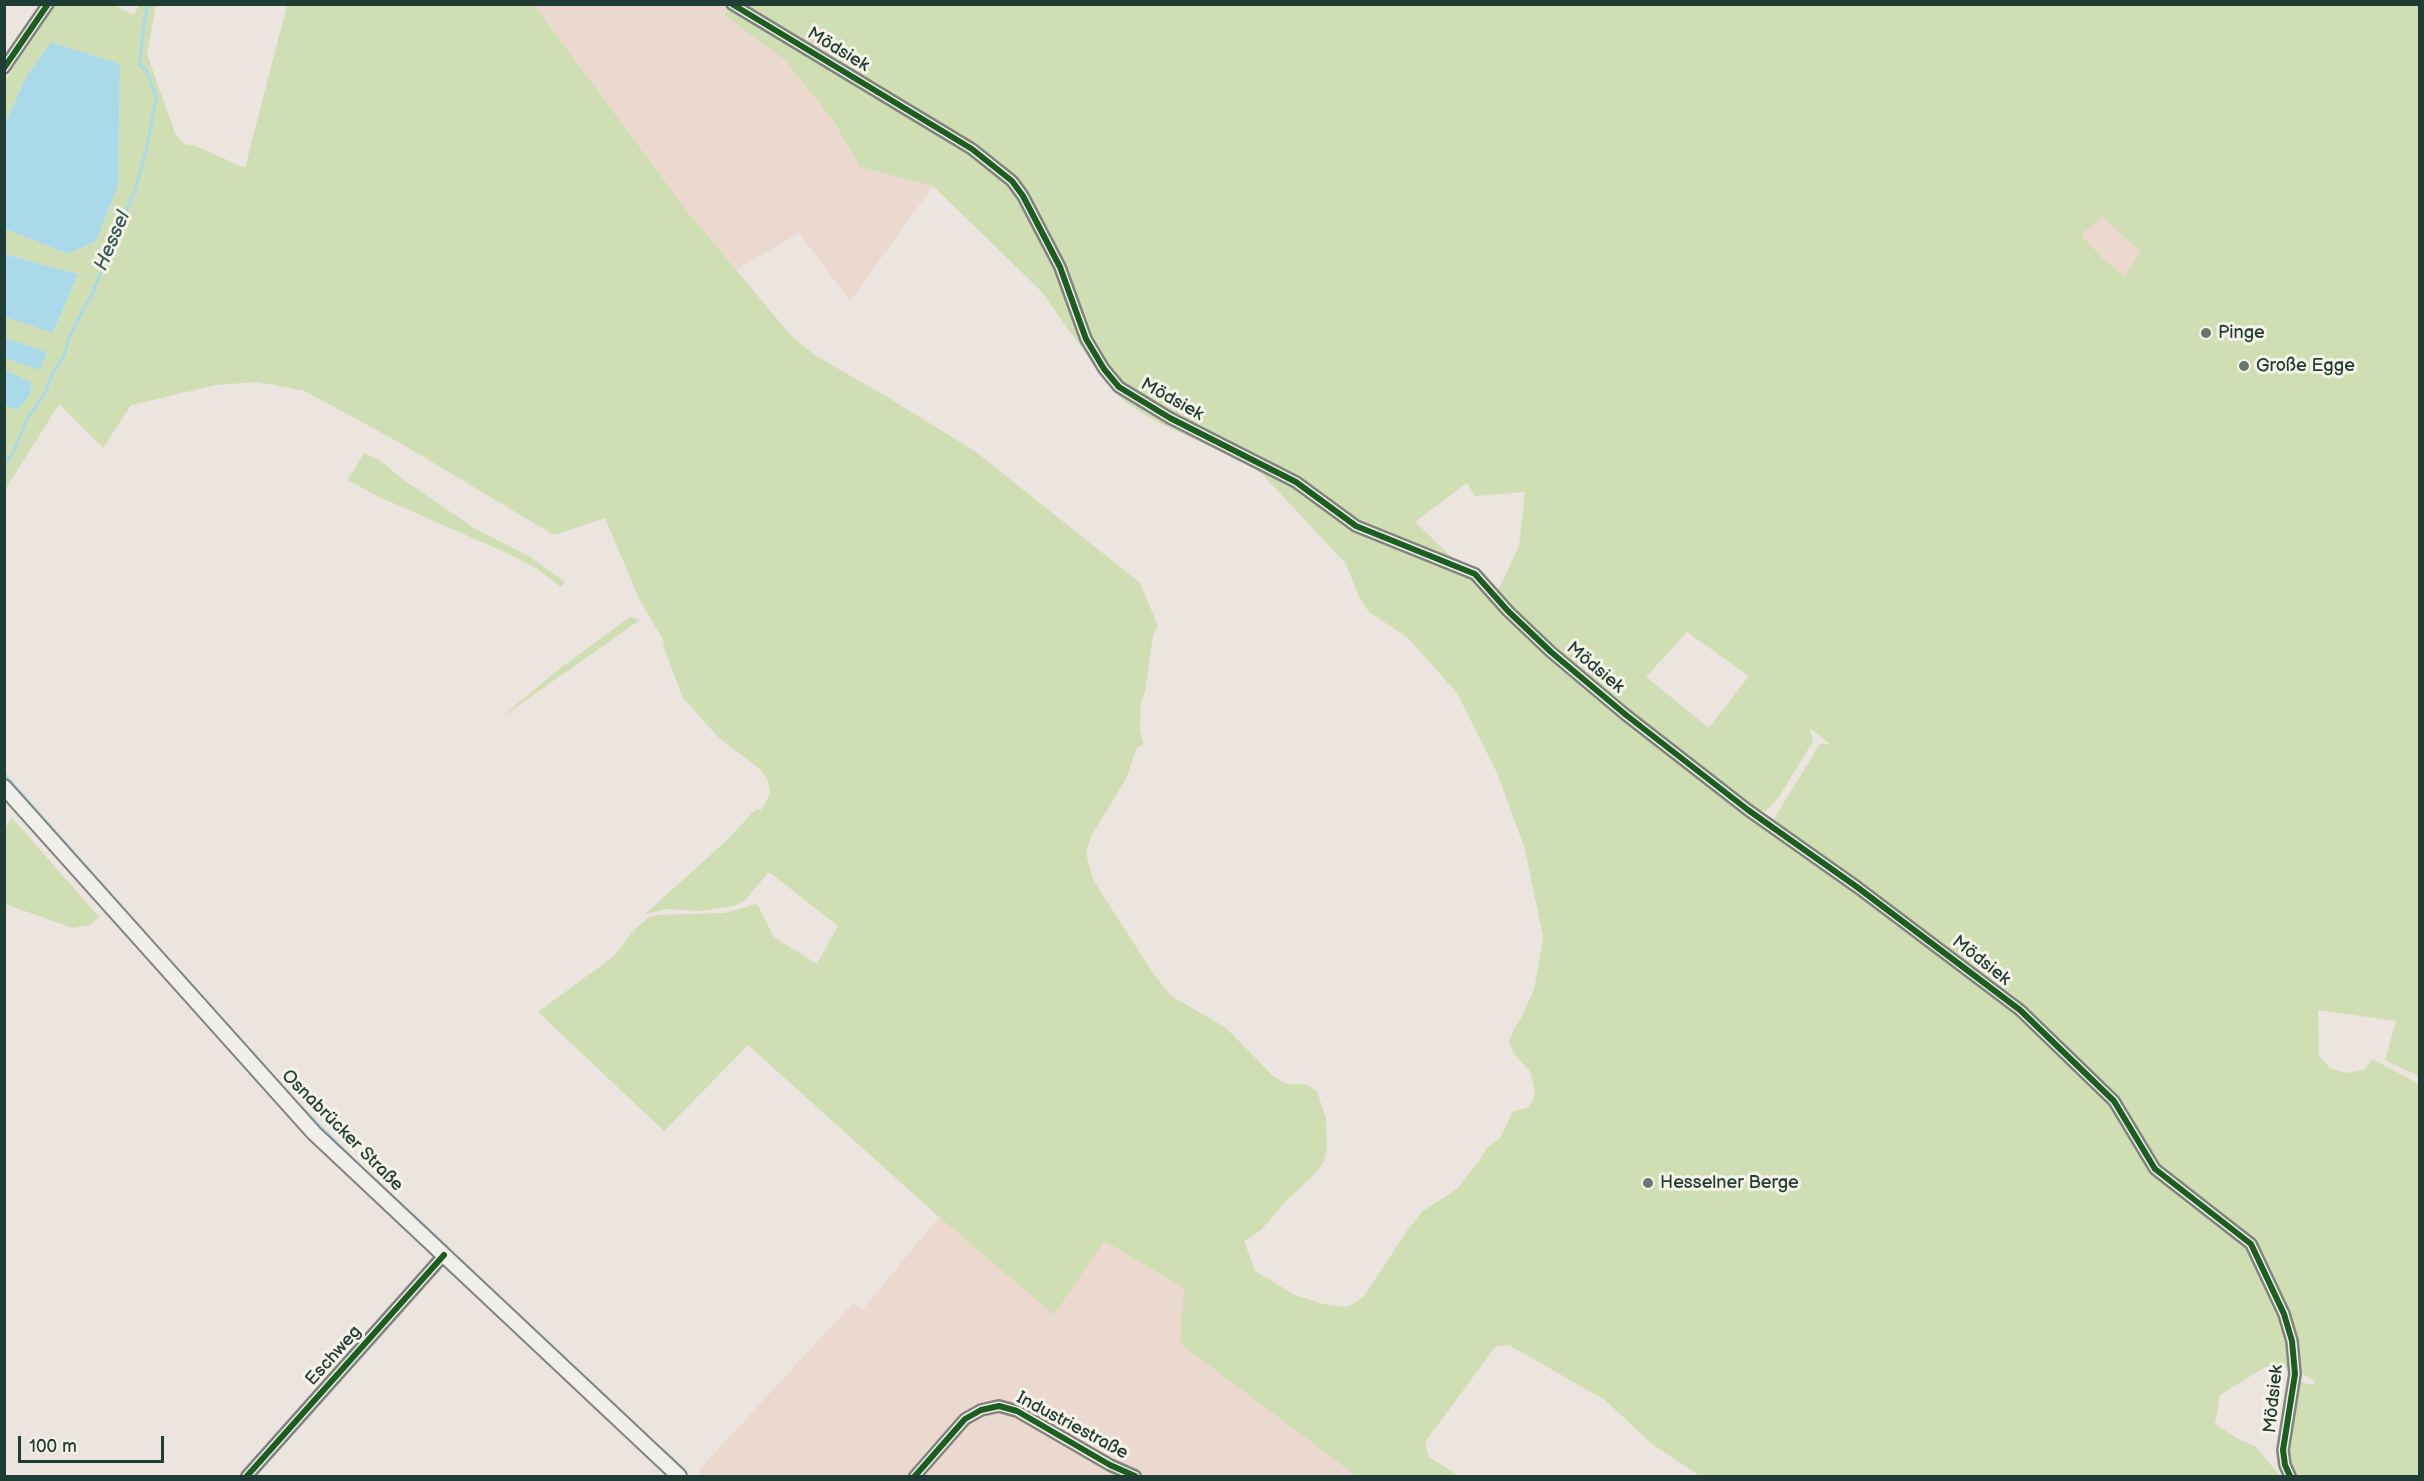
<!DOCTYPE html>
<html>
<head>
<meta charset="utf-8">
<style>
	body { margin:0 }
	#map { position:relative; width:2424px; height:1481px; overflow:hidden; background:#ece4de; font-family:"Balsamiq Sans",sans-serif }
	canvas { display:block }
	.frame { position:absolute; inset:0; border:6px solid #1f3d34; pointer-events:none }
	.scale { position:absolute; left:18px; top:1436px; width:146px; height:27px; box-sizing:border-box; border:3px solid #1f3d34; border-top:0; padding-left:8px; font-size:18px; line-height:21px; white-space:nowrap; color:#1f3d34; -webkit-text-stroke:4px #f7f3e8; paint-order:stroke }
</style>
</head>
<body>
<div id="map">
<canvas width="2424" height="1481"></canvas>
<div class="frame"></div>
<div class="scale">100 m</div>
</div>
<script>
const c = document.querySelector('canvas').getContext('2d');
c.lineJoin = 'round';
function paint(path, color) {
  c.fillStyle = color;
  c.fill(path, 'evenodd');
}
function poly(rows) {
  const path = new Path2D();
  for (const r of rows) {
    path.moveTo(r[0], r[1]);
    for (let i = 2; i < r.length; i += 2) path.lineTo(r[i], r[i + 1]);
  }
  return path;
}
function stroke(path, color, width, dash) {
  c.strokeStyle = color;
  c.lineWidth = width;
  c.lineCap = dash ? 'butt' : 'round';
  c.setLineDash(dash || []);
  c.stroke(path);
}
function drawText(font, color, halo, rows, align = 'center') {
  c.font = font + ' "Balsamiq Sans",sans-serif';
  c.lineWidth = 6;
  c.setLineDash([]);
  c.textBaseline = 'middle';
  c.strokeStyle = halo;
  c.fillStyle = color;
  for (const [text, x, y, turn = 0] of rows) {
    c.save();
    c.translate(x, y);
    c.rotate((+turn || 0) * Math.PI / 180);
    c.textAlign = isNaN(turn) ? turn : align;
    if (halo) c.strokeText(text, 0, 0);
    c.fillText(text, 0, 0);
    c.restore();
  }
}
paint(poly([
	[534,5,723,5,728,7,724,15,785,60,834,122,860,167,933,186,850,301,799,233,736,270,687,211],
	[2102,217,2141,252,2124,276,2102,258,2081,235],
	[939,1217,1054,1315,1103,1241,1184,1288,1181,1345,1356,1476,704,1476,698,1471,853,1303,862,1310]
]), '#ebd9d0');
paint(poly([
	[56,5,114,5,134,15,139,5,156,5,147,54,175,133,184,144,196,146,245,168,287,5,534,5,687,211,792,337,816,356,889,398,976,452,1140,583,1158,626,1153,635,1145,692,1141,703,1140,729,1143,744,1136,749,1126,779,1092,834,1086,853,1093,880,1151,970,1170,995,1226,1028,1272,1075,1286,1084,1305,1084,1317,1091,1326,1119,1327,1148,1324,1161,1317,1172,1286,1201,1261,1230,1244,1241,1255,1271,1295,1295,1323,1304,1344,1307,1352,1305,1365,1295,1408,1229,1423,1211,1457,1189,1479,1161,1486,1149,1500,1138,1513,1111,1527,1108,1533,1101,1535,1093,1530,1071,1514,1054,1509,1043,1514,1029,1521,1018,1534,990,1543,937,1525,849,1497,773,1457,693,1408,638,1369,612,1359,597,1346,564,1263,475,1252,466,1157,422,1125,402,1099,372,1041,291,933,186,860,167,834,122,785,60,724,15,729,5,2419,5,2419,1076,2385,1060,2396,1021,2318,1010,2319,1056,2330,1068,2345,1073,2364,1070,2372,1059,2419,1084,2419,1474,2415,1476,2294,1476,2287,1452,2295,1385,2301,1382,2314,1385,2315,1381,2293,1368,2265,1367,2220,1395,2215,1424,2240,1440,2255,1446,2280,1476,1700,1476,1652,1444,1605,1400,1509,1345,1496,1346,1425,1442,1429,1457,1459,1476,1356,1476,1180,1344,1184,1288,1104,1241,1054,1315,939,1217,748,1045,664,1131,538,1012,614,956,635,929,648,918,657,915,724,913,757,904,774,937,817,964,838,926,769,872,744,901,734,906,700,911,667,909,645,914,725,842,756,809,761,810,768,798,770,791,768,781,761,770,718,737,683,698,664,648,663,639,640,601,605,518,554,535,402,444,305,391,257,382,216,385,131,405,103,448,59,404,5,490,5,405,17,410,30,395,32,384,5,370,5,358,40,369,47,352,5,338,5,317,53,333,78,274,5,254,5,229,68,254,96,241,118,186,120,64,51,42,27,75,5,124,5,80],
	[2102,217,2141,252,2124,276,2102,258,2081,235],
	[1467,483,1475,496,1525,492,1519,546,1497,593,1530,627,1572,663,1643,723,1753,810,1766,811,1779,797,1813,741,1810,728,1830,744,1820,744,1775,817,1774,824,1937,946,1935,947,1759,823,1622,717,1529,638,1474,579,1456,571,1458,563,1415,522],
	[1687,632,1749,676,1709,728,1646,677],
	[364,453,381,461,401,478,474,528,530,557,565,582,561,587,536,568,509,554,377,496,348,480],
	[630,617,640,620,499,719,559,669],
	[12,818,99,917,90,925,73,928,5,904,5,828]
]), '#d0deb4');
paint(poly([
	[51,42,120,64,118,186,96,241,68,254,5,229,5,124,27,75],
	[4,254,78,274,53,333,5,317],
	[5,338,47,352,40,370,5,358],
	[5,370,32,383,30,395,17,410,5,405]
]), '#aad9ea');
stroke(poly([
	[4,465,14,451,27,419,45,393,52,374,64,356,70,335,92,294,135,190,147,148,156,97,146,69,139,65,147,4],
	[4,774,127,913],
	[138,926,290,1095],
	[298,1104,360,1166],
	[374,1179,446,1246],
	[452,1253,553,1348],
	[563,1357,580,1374],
	[587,1379,650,1439],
	[663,1450,686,1472]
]), '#aad9ea', 3);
const minor = poly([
	[732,4,972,149,1012,181,1023,196,1060,267,1086,339,1104,369,1119,387,1170,418,1296,482,1356,526,1475,574,1508,611,1551,652,1626,715,1748,810,1857,887,2020,1010,2114,1101,2155,1169,2251,1244,2284,1314,2292,1341,2295,1374,2283,1450,2285,1465,2290,1476],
	[4,68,48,4],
	[247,1476,444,1255],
	[915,1476,965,1419,981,1410,999,1406,1017,1411,1110,1465,1135,1476]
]);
const secondary = poly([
	[4,787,314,1133,679,1476]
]);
stroke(minor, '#81837e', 14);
stroke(secondary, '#81837e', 18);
stroke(minor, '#f1efeb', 9);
stroke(secondary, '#f1efeb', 14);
stroke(poly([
	[732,4,972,149,1012,181,1023,196,1060,267,1086,339,1104,369,1119,387,1170,418,1296,482,1356,526,1475,574,1508,611,1551,652,1626,715,1748,810,1857,887,2020,1010,2114,1101,2155,1169,2251,1244,2284,1314,2292,1341,2295,1374,2283,1450,2285,1465,2290,1476],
	[4,68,48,4],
	[247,1476,444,1255],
	[915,1476,965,1419,981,1410,999,1406,1017,1411,1110,1465,1135,1476]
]), '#1b5e20', 6);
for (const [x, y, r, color] of [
	[2206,333,6,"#677770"],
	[2244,366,6,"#677770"],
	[1648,1183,6,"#677770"]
]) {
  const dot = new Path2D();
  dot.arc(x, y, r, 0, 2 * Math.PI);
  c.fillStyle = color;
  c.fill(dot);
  stroke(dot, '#f7f3e8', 2);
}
drawText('18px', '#1f3d34', '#f7f3e8', [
	["Mödsiek",838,50,31],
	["Mödsiek",1172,400,29],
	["Mödsiek",1595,668,40],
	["Mödsiek",1981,961,38],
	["Osnabrücker Straße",342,1131,45],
	["Eschweg",334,1356,-48],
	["Mödsiek",2274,1399,-84],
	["Industriestraße",1072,1426,28]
]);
drawText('18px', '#1f3d34', '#f7f3e8', [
	["Pinge",2218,333],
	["Große Egge",2256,366],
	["Hesselner Berge",1660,1183]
], 'left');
drawText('italic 20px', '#355b59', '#f7f3e8', [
	["Hessel",113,241,-67]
]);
</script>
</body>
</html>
